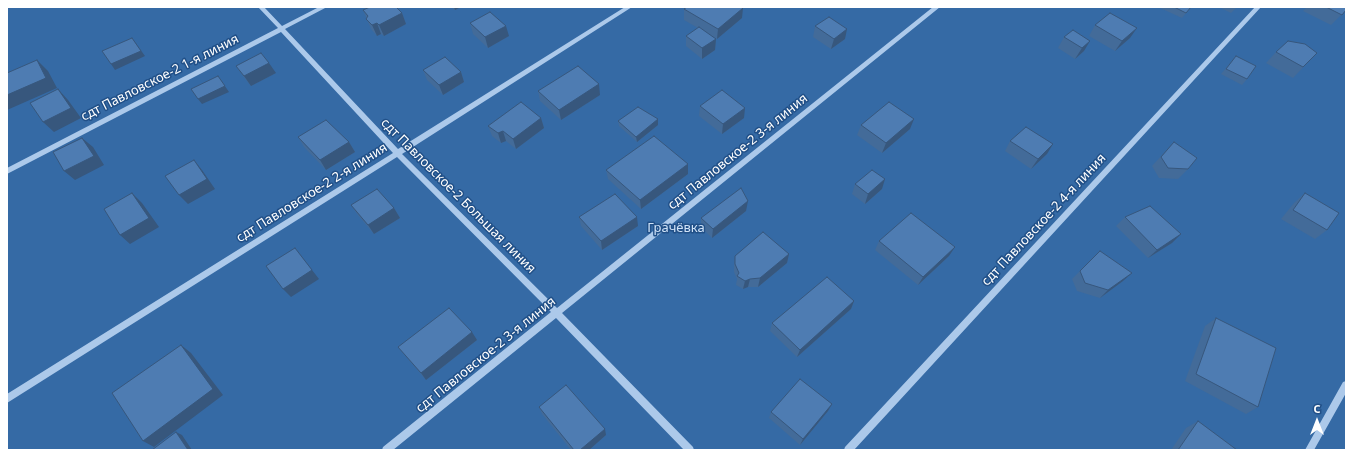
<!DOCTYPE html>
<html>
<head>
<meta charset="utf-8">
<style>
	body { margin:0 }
	#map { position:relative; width:1353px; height:457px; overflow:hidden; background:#215088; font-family:"Noto Sans",sans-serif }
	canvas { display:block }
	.frame { position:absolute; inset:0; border:8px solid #fff; pointer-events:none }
	.north { position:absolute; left:1297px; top:401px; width:40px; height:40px; -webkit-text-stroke:3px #215088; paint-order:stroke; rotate:0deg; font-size:11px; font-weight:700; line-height:16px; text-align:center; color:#fff }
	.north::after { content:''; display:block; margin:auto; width:14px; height:18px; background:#fff; clip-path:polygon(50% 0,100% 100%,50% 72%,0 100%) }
</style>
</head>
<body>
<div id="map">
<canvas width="1353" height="457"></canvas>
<div class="frame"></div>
<div class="north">С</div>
</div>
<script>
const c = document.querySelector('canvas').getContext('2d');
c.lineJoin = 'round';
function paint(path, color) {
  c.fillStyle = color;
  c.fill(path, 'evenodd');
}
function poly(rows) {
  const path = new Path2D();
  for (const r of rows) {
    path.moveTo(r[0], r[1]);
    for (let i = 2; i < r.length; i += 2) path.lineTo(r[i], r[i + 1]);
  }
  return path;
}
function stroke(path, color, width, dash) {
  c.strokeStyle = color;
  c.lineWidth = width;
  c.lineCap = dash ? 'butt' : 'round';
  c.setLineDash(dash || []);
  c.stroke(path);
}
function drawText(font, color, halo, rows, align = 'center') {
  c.font = font + ' "Noto Sans",sans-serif';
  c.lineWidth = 3;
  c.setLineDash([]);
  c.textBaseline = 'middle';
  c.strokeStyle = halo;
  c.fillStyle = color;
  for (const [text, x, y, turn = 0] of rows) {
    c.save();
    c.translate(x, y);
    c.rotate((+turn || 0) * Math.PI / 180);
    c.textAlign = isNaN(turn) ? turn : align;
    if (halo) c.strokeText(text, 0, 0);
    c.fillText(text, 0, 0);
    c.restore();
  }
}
paint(poly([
	[7,7,1346,7,1346,450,7,450]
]), '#356aa5');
paint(poly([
	[258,7,264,7,282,26,319,7,327,7,285,29,398,149,625,7,632,7,402,154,557,308,933,7,940,7,562,313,693,447,694,450,684,450,556,318,393,450,382,450,383,447,551,312,397,157,7,403,7,394,393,153,281,32,7,174,7,168,278,28,258,7],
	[1255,7,1261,7,854,450,844,450,845,447,1255,7],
	[1346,381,1346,393,1314,450,1305,450,1343,382,1346,381]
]), '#acc9ea');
paint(poly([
	[451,7,461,7,455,10],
	[1158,7,1191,7,1182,18],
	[1219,7,1237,7,1231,13],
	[1307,7,1346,7,1346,10,1331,25,1303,11],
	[684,9,742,18,717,39,709,34,716,39,715,50,702,59,686,46,686,36,698,28,684,20],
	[363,10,402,13,406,24,384,36,381,34,377,36,371,29],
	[470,23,509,36,488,48,473,34],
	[1095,25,1130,38,1115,51,1089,36],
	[815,26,845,39,831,49,813,37],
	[1073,30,1084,51,1075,59,1058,48,1064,37],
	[1276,52,1317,53,1293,78,1266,63],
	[1236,56,1247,79,1242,85,1221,74],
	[236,66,276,73,251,86,243,76],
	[423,70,461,72,464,82,443,95,427,80],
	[538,91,600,95,561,120,540,101],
	[700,106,744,118,722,134,699,116],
	[541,118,544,128,516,149,506,141,501,143,492,136,488,126],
	[618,121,658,125,637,142,619,126],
	[861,125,910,129,882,153,857,135],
	[298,137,349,142,355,152,326,170,304,147],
	[1010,141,1047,154,1031,169,1005,151],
	[1174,142,1188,169,1178,179,1159,178,1152,166],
	[688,164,688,174,641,209,608,179,606,170],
	[855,184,882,189,865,204,852,194],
	[1305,193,1327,230,1315,239,1281,219,1294,203],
	[351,205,394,208,400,218,374,234,357,214],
	[746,211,712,238,701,227,701,218],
	[579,217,638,226,602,250,581,226],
	[1125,217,1172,243,1148,258,1116,226],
	[879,241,949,256,918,285,875,250],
	[789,254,787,263,758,287,748,287,743,289,736,285,737,279,734,272,734,264,735,256],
	[1080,271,1123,281,1100,298,1077,291,1072,279],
	[854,301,851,309,797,357,770,331,772,323],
	[1216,318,1258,407,1246,414,1185,381,1205,326],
	[477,340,426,380,398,347],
	[832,404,828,411,800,445,769,418,771,412],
	[539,407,606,435,589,450,571,450,542,414],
	[1198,421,1237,450,1171,450,1186,428]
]), '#436b99');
paint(poly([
	[454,7,461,7,455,10],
	[743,8,742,18,717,39,718,29],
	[402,13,406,24,384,36,379,25],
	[377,23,381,34,377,36,372,25],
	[506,26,509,36,488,48,485,37],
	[1137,28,1130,38,1115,51,1122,41],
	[847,29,845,39,831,49,834,39],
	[132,38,145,56,115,70,111,64],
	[716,39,715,50,702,59,702,48],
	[1090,41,1084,51,1075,59,1082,48],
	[37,60,48,71,57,88,7,110,7,95],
	[269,63,276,73,251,86,244,76],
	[461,72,464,82,443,95,439,85],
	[218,76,229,92,202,104,198,99],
	[599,84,600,95,561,120,559,110],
	[58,89,68,100,81,118,54,132,43,122],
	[745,108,744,118,722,134,723,124],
	[541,118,544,128,516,149,513,139],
	[658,119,658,125,637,142,636,137],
	[914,119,910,129,882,153,886,143],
	[503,131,506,141,501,143,498,133],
	[82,138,93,147,104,165,75,180,64,171],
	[349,142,355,152,326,170,320,160],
	[1053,144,1047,154,1031,169,1038,159],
	[194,160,202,170,215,189,188,204,179,195],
	[688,164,688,174,641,209,640,200],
	[885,179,882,189,865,204,868,194],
	[132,193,142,203,159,227,130,244,120,235],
	[748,201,746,211,712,238,713,229],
	[394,208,400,218,374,234,368,225],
	[637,217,638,226,602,250,601,241],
	[1181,234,1172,243,1148,258,1157,250],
	[955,247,949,256,918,285,923,277],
	[295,248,319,279,291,297,283,289],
	[789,254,787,263,758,287,760,278],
	[1132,273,1123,281,1100,298,1108,290],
	[750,279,748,287,743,289,745,281],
	[854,301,851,309,797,357,800,350],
	[472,332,477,340,426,380,421,373],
	[181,345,191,353,223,395,154,447,143,441],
	[832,404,828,411,800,445,803,439],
	[605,429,606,435,589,450,580,450],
	[176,432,182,435,192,450,188,450]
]), '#37577d');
const building = poly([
	[370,7,396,7,402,13,379,25,377,23,372,25,366,19,368,16,363,10,370,7],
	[687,7,742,7,743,8,718,29,684,9,687,7],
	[1174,7,1191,7,1186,13,1174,7],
	[1326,7,1346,7,1346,10,1342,15,1326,7],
	[490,12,506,26,485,37,470,23,490,12],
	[1110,13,1137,28,1122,41,1095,25,1110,13],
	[829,17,847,29,834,39,815,26,829,17],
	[699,27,716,39,702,48,686,36,699,27],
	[1073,30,1090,41,1082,48,1064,37,1073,30],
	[132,38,141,51,111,64,102,51,132,38],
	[1288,41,1305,44,1317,53,1303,67,1276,52,1288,41],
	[261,53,269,63,244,76,236,66,261,53],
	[1236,56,1256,66,1247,79,1226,69,1236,56],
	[445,57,461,72,439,85,423,70,445,57],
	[37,60,46,78,7,95,7,73,37,60],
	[578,66,599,84,559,110,538,91,578,66],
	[218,76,225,86,198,99,191,89,218,76],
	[58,89,71,108,43,122,30,103,58,89],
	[722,90,745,108,723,124,700,106,722,90],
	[521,102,541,118,513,139,503,131,498,133,488,126,521,102],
	[889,102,914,119,886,143,861,125,889,102],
	[638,107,658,119,636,137,618,121,638,107],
	[326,120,349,142,320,160,298,137,326,120],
	[1026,127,1053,144,1038,159,1010,141,1026,127],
	[654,136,688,164,640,200,606,170,654,136],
	[82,138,94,156,64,171,53,152,82,138],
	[1174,142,1197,158,1188,169,1168,168,1161,157,1174,142],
	[194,160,207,179,179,195,165,176,194,160],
	[872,170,885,179,868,194,855,184,872,170],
	[741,188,748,201,713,229,701,218,741,188],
	[377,189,394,208,368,225,351,205,377,189],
	[132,193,149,218,120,235,104,209,132,193],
	[1305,193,1339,213,1327,230,1293,210,1305,193],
	[615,194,637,217,601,241,579,217,615,194],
	[1150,206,1181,234,1157,250,1125,217,1150,206],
	[911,213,955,247,923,277,879,241,911,213],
	[763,232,789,254,760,278,750,279,745,281,737,276,739,273,735,264,735,256,763,232],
	[295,248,312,270,283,289,266,266,295,248],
	[1100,251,1132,273,1108,290,1085,283,1080,271,1100,251],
	[827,277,854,301,800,350,772,323,827,277],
	[449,308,472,332,421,373,398,347,449,308],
	[1216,318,1276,348,1258,407,1196,374,1216,318],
	[181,345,213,389,143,441,112,393,181,345],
	[800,379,832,404,803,439,771,412,800,379],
	[566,385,605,429,580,450,574,450,539,407,566,385],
	[1198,421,1237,450,1178,450,1198,421],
	[176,432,188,450,152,450,176,432]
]);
paint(building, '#4e7cb2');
stroke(building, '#37577d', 1);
drawText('13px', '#fff', '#215088', [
	["сдт Павловское-2 1-я линия",160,78,-27],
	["сдт Павловское-2 3-я линия",738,152,-39],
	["сдт Павловское-2 2-я линия",312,193,-32],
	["сдт Павловское-2 Большая линия",458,196,45],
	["сдт Павловское-2 4-я линия",1044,220,-47],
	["сдт Павловское-2 3-я линия",486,355,-39]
]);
drawText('13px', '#d0e3f8', '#215088', [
	["Грачёвка",676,228]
]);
</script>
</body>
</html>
